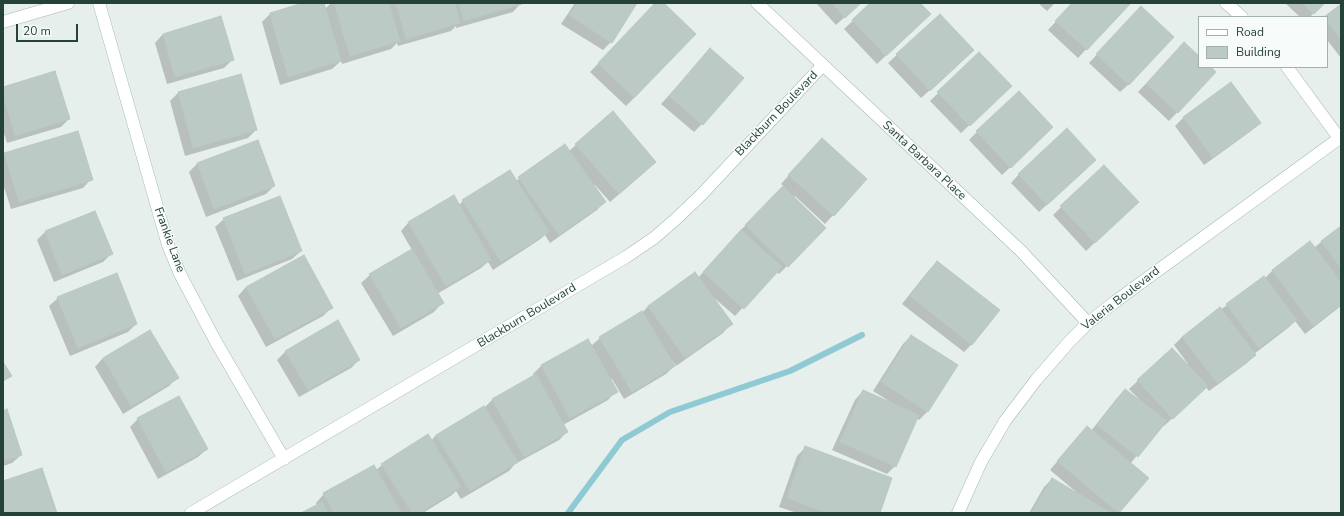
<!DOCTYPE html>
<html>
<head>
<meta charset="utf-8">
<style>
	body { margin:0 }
	#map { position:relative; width:1344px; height:516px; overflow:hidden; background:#e6efeb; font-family:"Nunito Sans",sans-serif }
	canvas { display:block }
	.frame { position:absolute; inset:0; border:4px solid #24423a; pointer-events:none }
	.legend { position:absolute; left:1198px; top:16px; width:130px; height:52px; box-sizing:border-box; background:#f7fbf9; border:1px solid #a3b1ad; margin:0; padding:5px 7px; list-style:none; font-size:12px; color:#24423a }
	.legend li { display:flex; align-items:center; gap:8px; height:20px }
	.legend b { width:20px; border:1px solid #a3b1ad }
	.scale { position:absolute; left:16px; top:24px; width:62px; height:18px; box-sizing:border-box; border:2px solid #24423a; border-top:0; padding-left:5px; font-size:12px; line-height:14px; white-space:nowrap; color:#24423a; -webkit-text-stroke:3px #f7fbf9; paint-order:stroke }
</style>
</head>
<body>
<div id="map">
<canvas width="1344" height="516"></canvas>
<div class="frame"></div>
<ul class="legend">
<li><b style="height:5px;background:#fff"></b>Road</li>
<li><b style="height:11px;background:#bbcac4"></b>Building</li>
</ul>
<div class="scale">20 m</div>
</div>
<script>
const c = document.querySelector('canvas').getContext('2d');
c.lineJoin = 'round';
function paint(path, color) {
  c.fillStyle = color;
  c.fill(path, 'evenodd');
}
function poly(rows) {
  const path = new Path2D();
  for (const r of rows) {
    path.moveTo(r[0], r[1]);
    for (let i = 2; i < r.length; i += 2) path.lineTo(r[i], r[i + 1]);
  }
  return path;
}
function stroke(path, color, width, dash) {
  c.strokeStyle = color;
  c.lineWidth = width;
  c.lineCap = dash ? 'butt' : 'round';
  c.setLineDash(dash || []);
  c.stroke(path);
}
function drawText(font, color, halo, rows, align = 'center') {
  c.font = font + ' "Nunito Sans",sans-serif';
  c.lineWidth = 3;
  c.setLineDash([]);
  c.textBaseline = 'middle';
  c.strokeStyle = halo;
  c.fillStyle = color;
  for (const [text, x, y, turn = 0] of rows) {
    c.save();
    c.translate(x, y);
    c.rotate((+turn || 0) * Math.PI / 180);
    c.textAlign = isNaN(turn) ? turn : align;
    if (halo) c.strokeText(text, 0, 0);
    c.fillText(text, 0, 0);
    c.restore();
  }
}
paint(poly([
	[307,3,323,3,325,9,331,3,521,3,513,12,456,28,456,26,451,31,398,46,397,43,391,49,342,64,341,61,332,69,280,85,262,22,270,14],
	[575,3,636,3,611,42,603,50,561,24],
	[657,3,663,3,634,98,626,106,590,72],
	[816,3,860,3,836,25],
	[872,3,919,3,921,22,877,64,844,29],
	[1038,3,1055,3,1047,11],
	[1073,3,1129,3,1078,58,1048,30],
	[1285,3,1323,3,1310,17,1300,17],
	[1341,5,1341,58,1327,40,1326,17],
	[940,15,964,59,921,98,888,63],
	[1133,16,1129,84,1120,92,1089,63],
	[163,34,233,59,224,68,167,84,155,43],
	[710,50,702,124,694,132,661,104],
	[1176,52,1199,57,1199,67,1209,67,1215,72,1169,121,1138,92],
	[979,53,1010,86,961,133,930,101],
	[3,88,69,119,61,127,7,143,3,130],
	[178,93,256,130,248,138,185,156,170,101],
	[1184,117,1260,123,1251,131,1204,165,1175,126],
	[977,132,1044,135,1002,175,969,140],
	[257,141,274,186,266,194,206,217,189,172,197,164],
	[565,145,569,151,576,145,647,170,610,202,595,185,594,186,605,201,597,210,550,243,545,235,539,240,493,270,488,262,481,268,437,294,442,303,434,312,393,336,361,283,370,275,412,250,401,231,409,222,458,206,463,201,516,181],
	[814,147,866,179,825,224,795,196,793,197,825,228,779,274,776,271,735,316,713,297,731,324,723,333,676,366,672,360,671,361,674,366,666,374,624,399,612,379,610,380,616,391,608,400,563,425,567,432,559,440,515,464,509,471,461,499,456,491,452,495,423,513,303,513,317,506,316,503,324,494,376,470,382,465,431,441,436,435,484,408,492,400,534,376,533,374,541,366,588,340,591,346,600,338,643,312,648,306,698,278,737,234,784,186,781,184],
	[5,154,91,179,83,188,11,209,3,184,3,155],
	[1104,166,1129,210,1086,251,1053,215],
	[1087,168,1039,212,1011,183,1019,174],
	[95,212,111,254,103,262,54,282,37,240,45,232],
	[224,219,301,251,292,259,237,281,215,227],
	[1341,227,1341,306,1305,334,1295,321,1288,328,1254,354,1255,355,1247,363,1209,391,1206,387,1164,426,1162,425,1130,464,1148,478,1118,513,1029,513,1044,487,1052,479,1074,492,1075,491,1050,470,1079,436,1091,431,1117,398,1125,390,1138,400,1139,399,1129,389,1172,349,1187,365,1188,364,1174,345,1182,337,1265,278,1272,271,1310,243,1314,248,1321,242],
	[937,262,972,344,964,352,902,304,929,270],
	[246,287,332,307,323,316,266,347,238,296],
	[58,298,136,324,128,332,70,356,49,306],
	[150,331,177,378,169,386,123,414,95,367,103,358],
	[911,336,957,365,927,412,919,420,916,418,895,466,887,474,832,450,855,400,863,391,891,404,892,403,873,391,903,344],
	[286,351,359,360,351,368,299,397,277,360],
	[3,412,21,455,12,463,3,466],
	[138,419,207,449,198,457,158,479,130,427],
	[806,447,878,513,797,513,779,507,797,456]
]), '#0003');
stroke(poly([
	[568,513,622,440,670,412,790,371,862,335]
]), '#8ec9d4', 6);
const building = poly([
	[303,3,324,3,341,61,288,77,270,13,303,3],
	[334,3,389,3,400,41,350,56,334,3],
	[396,3,455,3,460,23,406,39,396,3],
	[459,3,522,3,522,4,464,21,459,3],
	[577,3,637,3,612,43,569,15,577,3],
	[655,3,664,3,696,34,634,98,598,63,655,3],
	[832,3,861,3,845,18,832,3],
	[870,3,920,3,931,14,886,56,852,20,870,3],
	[1072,3,1131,3,1087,50,1055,21,1072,3],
	[1302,3,1325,3,1314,14,1302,3],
	[1341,4,1341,39,1327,21,1327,17,1324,17,1341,4],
	[1141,6,1174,37,1129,85,1096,54,1141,6],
	[940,14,974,50,930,91,896,54,940,14],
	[221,16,234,60,175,77,163,34,221,16],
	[1184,42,1199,56,1199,67,1211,67,1216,72,1178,113,1146,84,1184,42],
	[710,48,744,78,703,125,669,96,710,48],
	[979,52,1012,86,970,126,937,92,979,52],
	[55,71,70,119,15,136,3,95,3,87,55,71],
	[241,74,257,130,193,148,178,92,241,74],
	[1231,82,1261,123,1213,158,1183,117,1231,82],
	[1019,91,1053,127,1011,168,976,131,1019,91],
	[613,111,656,162,619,194,575,144,613,111],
	[1067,128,1096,160,1047,205,1018,174,1067,128],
	[78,131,93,180,19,202,4,153,78,131],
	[822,138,867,179,834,216,788,175,822,138],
	[258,140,275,186,214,209,197,163,258,140],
	[565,144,606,202,559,235,518,177,565,144],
	[1104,165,1139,202,1095,243,1060,206,1104,165],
	[510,170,549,232,501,262,462,200,510,170],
	[783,186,826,228,788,267,745,225,783,186],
	[454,195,491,260,446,286,408,222,454,195],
	[280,196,302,251,245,274,223,218,280,196],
	[95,211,113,254,62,275,45,231,95,211],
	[1341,226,1341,268,1321,241,1341,226],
	[741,230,782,267,744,309,703,272,741,230],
	[1310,241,1341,282,1341,305,1313,326,1272,270,1310,241],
	[412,249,444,303,401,328,369,274,412,249],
	[304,255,333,308,275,339,246,287,304,255],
	[937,261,1000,310,972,345,910,296,937,261],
	[695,272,733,324,685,358,648,306,695,272],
	[117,273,137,324,78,348,57,297,117,273],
	[1264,276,1297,320,1259,348,1226,304,1264,276],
	[1220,307,1256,355,1218,384,1182,337,1220,307],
	[642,311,675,366,632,392,599,337,642,311],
	[338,320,360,360,308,390,285,351,338,320],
	[150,330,179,378,131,406,103,358,150,330],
	[911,335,958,365,928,412,881,382,911,335],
	[588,339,618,392,570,418,541,365,588,339],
	[1172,348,1208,386,1173,419,1137,380,1172,348],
	[3,362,12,376,3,381,3,362],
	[536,374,568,432,524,457,492,399,536,374],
	[1125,389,1167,421,1138,457,1097,425,1125,389],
	[863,390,919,415,896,467,840,442,863,390],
	[179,396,208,449,166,472,137,418,179,396],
	[484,406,518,462,470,491,436,435,484,406],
	[7,409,22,455,3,461,3,411,7,409],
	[1087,426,1149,478,1119,513,1057,461,1087,426],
	[428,434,461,487,420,513,412,513,381,464,428,434],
	[805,446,892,478,880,513,827,513,787,498,805,446],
	[374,465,401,513,334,513,323,493,374,465],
	[42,468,57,513,3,513,3,481,42,468],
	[1052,478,1111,513,1031,513,1052,478],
	[322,502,328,513,301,513,322,502]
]);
paint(building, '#bbcac4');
stroke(building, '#b8c9c2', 1);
const street = poly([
	[99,3,168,245,180,274,216,342,284,459],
	[757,3,1021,251,1088,323],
	[1226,3,1242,17],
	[3,22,68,3],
	[1287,67,1339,138],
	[191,513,626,257,654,238,677,218,702,194,822,66]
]);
const secondary = poly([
	[958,513,981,462,1005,421,1036,380,1069,342,1088,323,1116,301,1341,137]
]);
stroke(street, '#a8b8b2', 13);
stroke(secondary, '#a4bbb3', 13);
stroke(street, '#fff', 12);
stroke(secondary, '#fff', 12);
drawText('12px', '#24423a', '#f7fbf9', [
	["Blackburn Boulevard",777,114,-46],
	["Santa Barbara Place",924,161,43],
	["Frankie Lane",169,240,70],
	["Valeria Boulevard",1121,299,-38],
	["Blackburn Boulevard",527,316,-31]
]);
</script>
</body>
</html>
